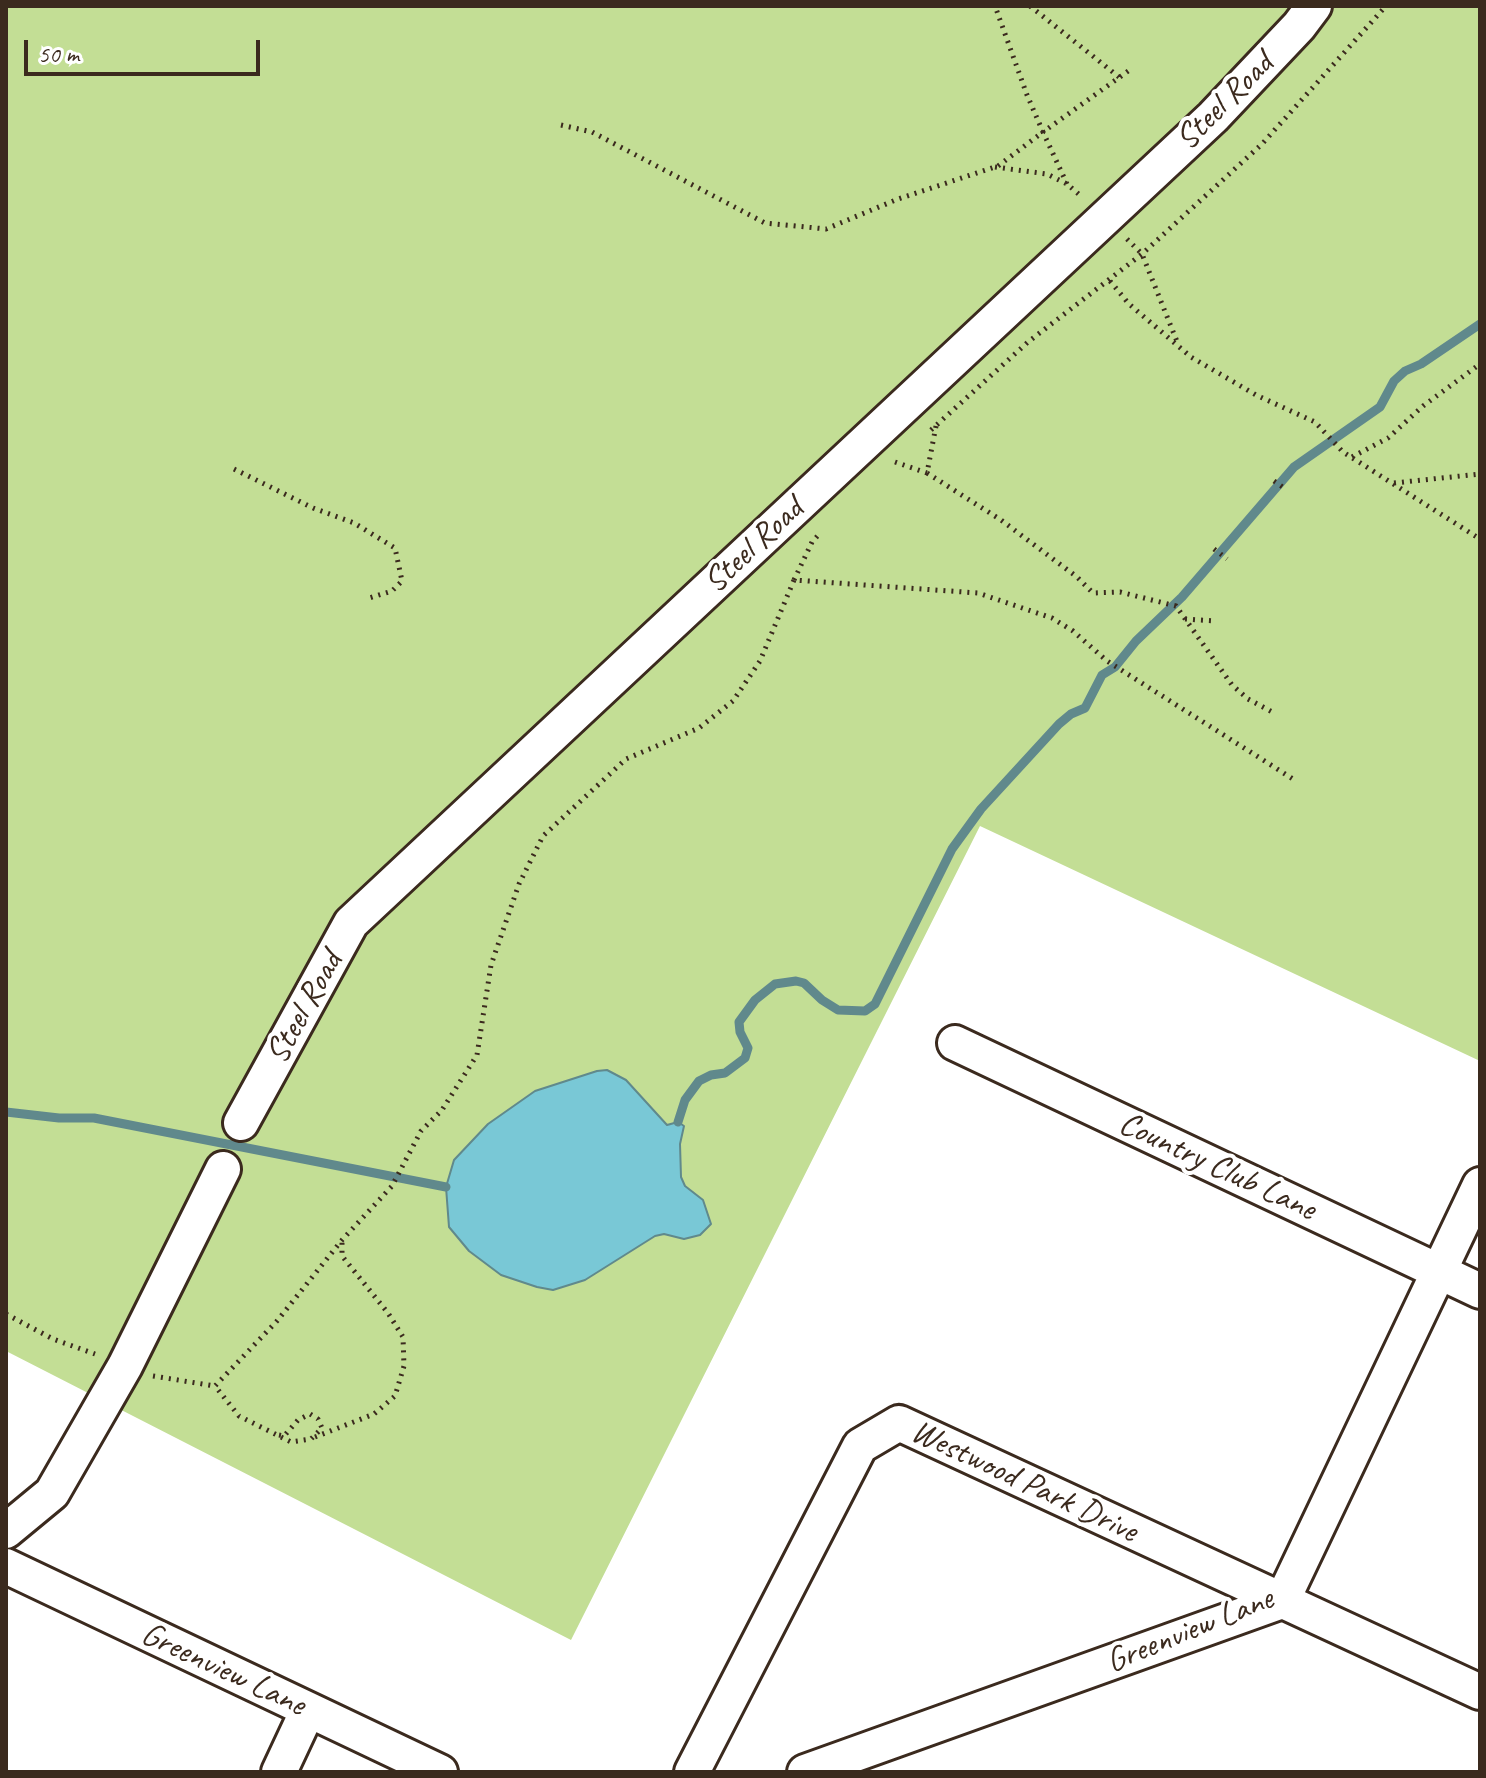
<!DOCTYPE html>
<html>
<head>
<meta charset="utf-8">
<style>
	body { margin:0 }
	#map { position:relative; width:1486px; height:1778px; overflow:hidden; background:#fff; font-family:Caveat,sans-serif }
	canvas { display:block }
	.frame { position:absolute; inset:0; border:8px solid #3b2a1e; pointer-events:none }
	.scale { position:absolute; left:24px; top:40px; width:236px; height:36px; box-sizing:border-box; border:4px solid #3b2a1e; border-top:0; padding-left:10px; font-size:24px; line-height:28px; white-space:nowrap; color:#3b2a1e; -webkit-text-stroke:6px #fff; paint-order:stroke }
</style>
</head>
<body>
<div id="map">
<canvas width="1486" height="1778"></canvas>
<div class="frame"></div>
<div class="scale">50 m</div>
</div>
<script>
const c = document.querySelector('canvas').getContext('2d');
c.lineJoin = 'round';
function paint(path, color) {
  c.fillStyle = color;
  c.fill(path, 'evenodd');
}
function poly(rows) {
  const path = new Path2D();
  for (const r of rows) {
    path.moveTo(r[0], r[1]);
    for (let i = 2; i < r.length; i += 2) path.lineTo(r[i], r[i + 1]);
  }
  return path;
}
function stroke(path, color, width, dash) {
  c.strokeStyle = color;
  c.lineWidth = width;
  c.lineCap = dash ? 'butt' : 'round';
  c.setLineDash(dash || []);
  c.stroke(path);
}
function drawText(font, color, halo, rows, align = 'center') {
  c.font = font + ' Caveat,sans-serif';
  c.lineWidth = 8;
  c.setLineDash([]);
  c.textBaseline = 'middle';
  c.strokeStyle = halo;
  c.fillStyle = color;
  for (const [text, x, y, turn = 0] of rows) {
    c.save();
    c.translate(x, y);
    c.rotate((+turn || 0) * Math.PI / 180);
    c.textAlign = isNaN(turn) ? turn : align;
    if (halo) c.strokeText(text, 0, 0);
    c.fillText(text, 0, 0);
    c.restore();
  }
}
paint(poly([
	[6,6,1480,6,1480,1061,980,826,571,1640,6,1351]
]), '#c3de95');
const water = poly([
	[607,1070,626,1080,667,1125,678,1122,684,1126,680,1144,681,1177,685,1186,703,1200,711,1224,700,1235,684,1239,664,1234,655,1236,585,1280,553,1290,537,1287,501,1275,469,1251,449,1227,446,1187,454,1160,488,1124,535,1091,597,1071,607,1070]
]);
paint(water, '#79c8d6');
stroke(water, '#60898c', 2);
stroke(poly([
	[6,1112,59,1118,94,1118,446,1187],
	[678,1122,685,1100,699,1081,711,1075,725,1073,745,1058,748,1048,740,1032,739,1022,755,1000,775,984,796,981,804,983,822,1000,838,1010,865,1011,875,1004,952,849,981,809,1059,724,1071,714,1085,708,1102,675,1115,667,1136,641,1182,597,1294,467,1380,407,1394,381,1405,371,1421,364,1480,324]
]), '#60898c', 9);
const minor = poly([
	[955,1043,1480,1291],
	[241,1123,351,923,1213,117,1299,26,1314,6],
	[6,1531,52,1493,125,1366,223,1169],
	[6,1566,440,1772],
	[279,1772,308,1710],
	[692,1772,860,1446,899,1423,1480,1692],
	[805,1772,1282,1601,1480,1185]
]);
stroke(minor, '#3b2a1e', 40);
stroke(poly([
	[1030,6,1119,77],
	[561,125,592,132,765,223,826,229,898,199,998,166,1043,132,1027,95,995,6],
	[995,167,1047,174,1067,184,1082,197],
	[1067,184,1043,132,1131,69],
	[1127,239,1142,254,1178,344],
	[1110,281,1129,304,1191,357,1256,395,1315,422,1343,452,1480,539],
	[936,426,927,473,1001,520,1077,577,1093,593,1120,592,1176,606,1232,685,1248,699,1276,714],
	[931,430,1028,342,1142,254,1262,144,1386,6],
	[1352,457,1388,438,1423,406,1480,364],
	[895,462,927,473],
	[234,469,313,508,354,523,395,548,402,581,392,591,366,599],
	[1274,481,1287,490],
	[1394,483,1480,474],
	[1214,549,1227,559],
	[794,580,812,542,821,532],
	[1185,619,1216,621],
	[6,1314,53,1339,95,1354],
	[153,1376,215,1386],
	[279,1435,284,1436,298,1420,310,1414,318,1419,322,1428,311,1439,291,1442,239,1416,215,1386,277,1321,342,1240,392,1186,421,1131,442,1110,477,1055,491,965,519,884,543,836,626,759,699,728,733,701,760,661,794,580,978,593,1052,618,1073,631,1107,661,1293,779],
	[315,1437,374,1414,395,1396,404,1366,403,1337,388,1313,342,1256,342,1240]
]), '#3b2a1e', 5, [2, 6]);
stroke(minor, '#fff', 34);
drawText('34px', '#3b2a1e', '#fff', [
	["Steel Road",1225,102,-45],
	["Steel Road",754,546,-43],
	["Steel Road",305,1008,-61],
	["Country Club Lane",1217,1167,25],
	["Westwood Park Drive",1024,1482,25],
	["Greenview Lane",1190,1631,-22],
	["Greenview Lane",223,1670,25]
]);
</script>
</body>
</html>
